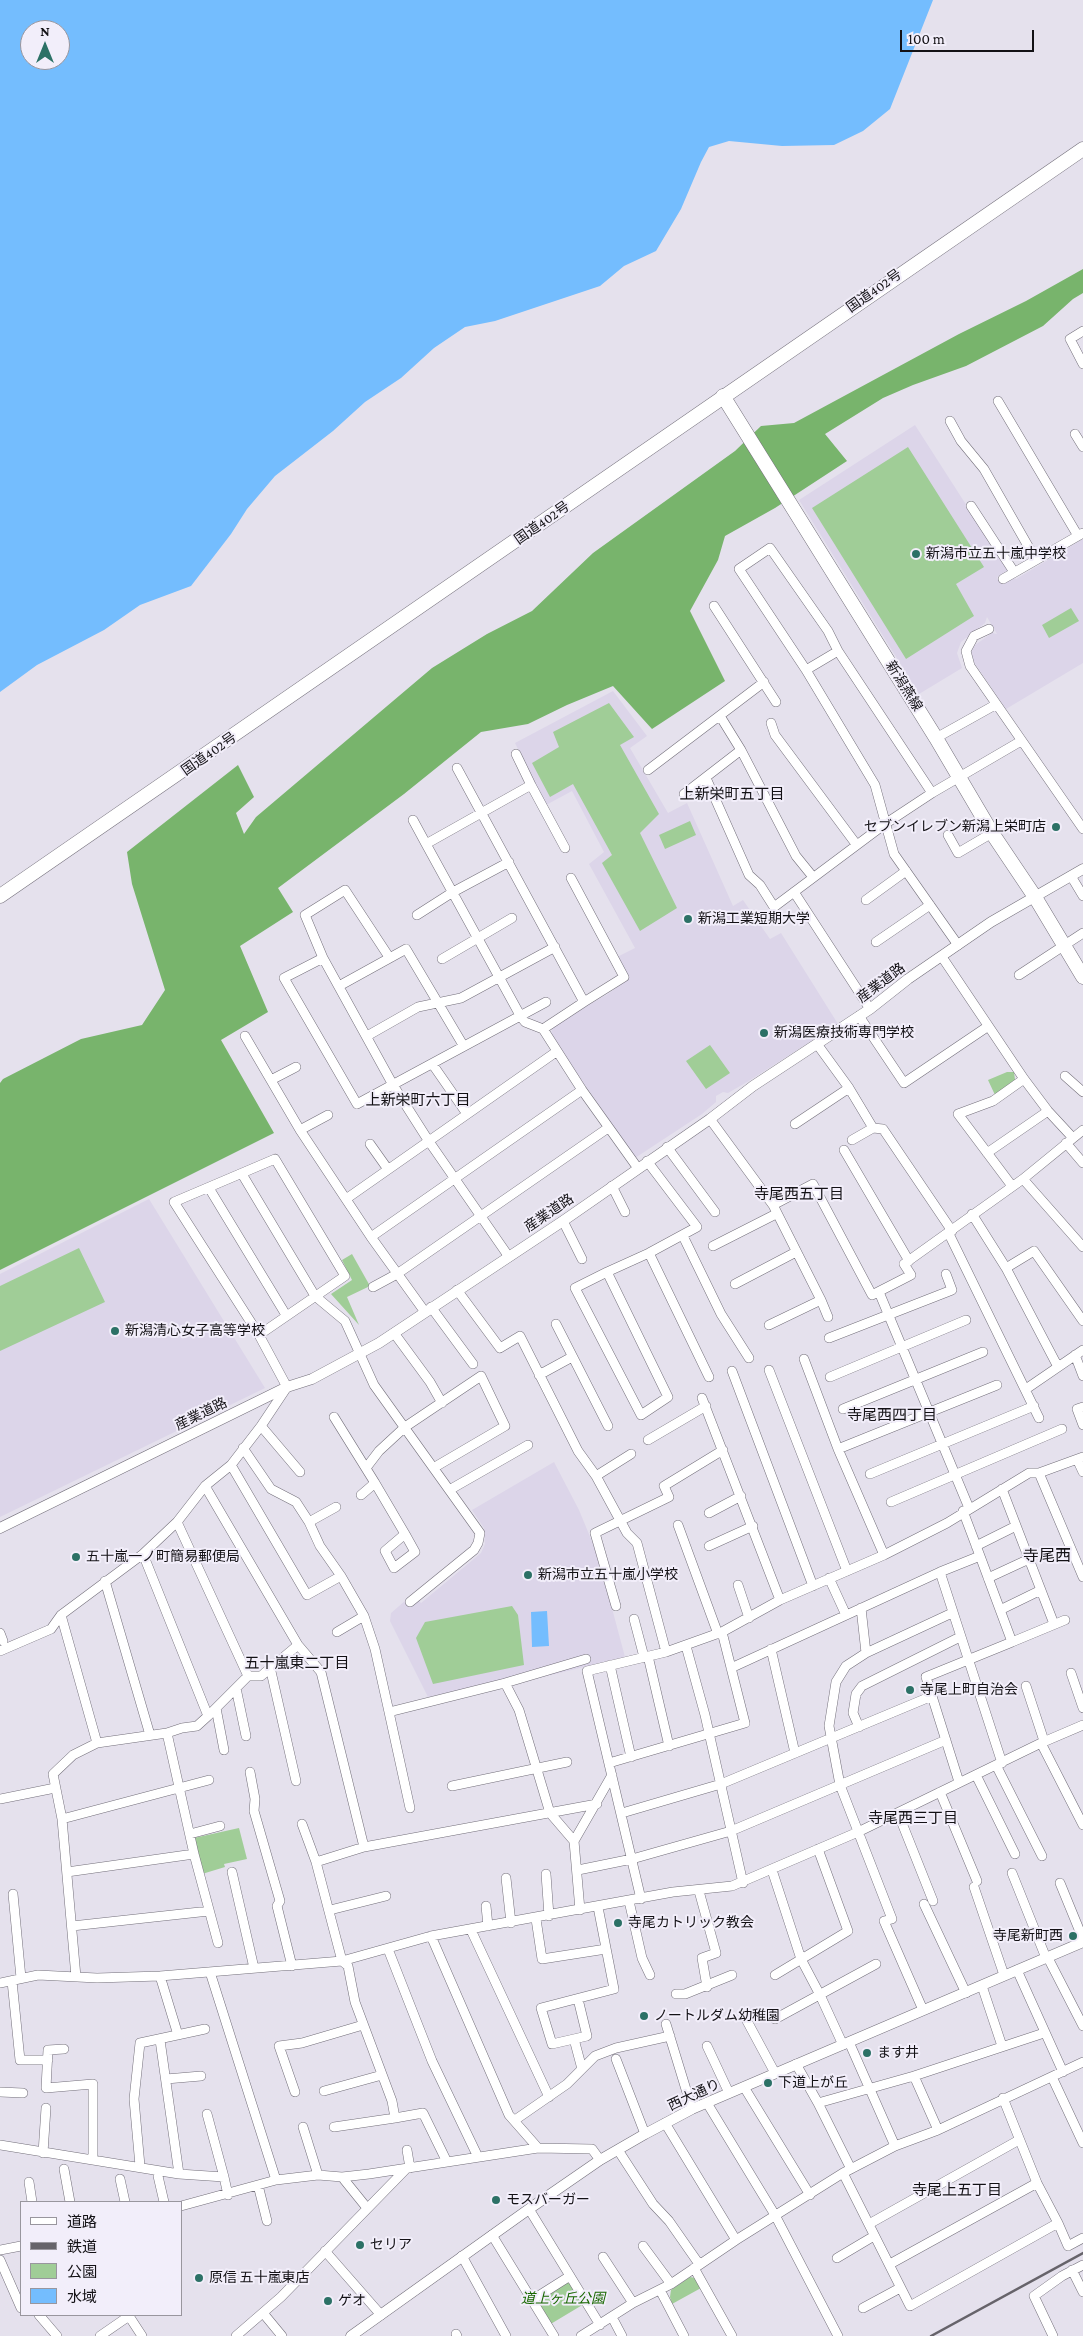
<!DOCTYPE html>
<html>
<head>
<meta charset="utf-8">
<style>
	body { margin:0 }
	#map { position:relative; width:1083px; height:2336px; overflow:hidden; background:#e5e1ed; font-family:"Crimson Pro","Noto Sans JP",serif }
	canvas { display:block }
	.legend { position:absolute; left:20px; top:2201px; width:162px; height:115px; box-sizing:border-box; background:#f2eefa; border:1px solid #99969e; margin:0; padding:6px 9px; list-style:none; font-size:15px; color:#131115 }
	.legend li { display:flex; align-items:center; gap:10px; height:25px }
	.legend b { width:25px; border:1px solid #99969e }
	.north { position:absolute; left:20px; top:20px; width:50px; height:50px; box-sizing:border-box; background:#f2eefa; border:1px solid #99969e; border-radius:50%; rotate:0deg; font-size:14px; font-weight:700; line-height:20px; text-align:center; color:#131115 }
	.north::after { content:''; display:block; margin:auto; width:18px; height:22px; background:#2c7166; clip-path:polygon(50% 0,100% 100%,50% 72%,0 100%) }
	.scale { position:absolute; left:900px; top:30px; width:134px; height:22px; box-sizing:border-box; border:2px solid #131115; border-top:0; padding-left:6px; font-size:15px; line-height:18px; white-space:nowrap; color:#131115; -webkit-text-stroke:4px #f2eefa; paint-order:stroke }
</style>
</head>
<body>
<div id="map">
<canvas width="1083" height="2336"></canvas>
<ul class="legend">
<li><b style="height:6px;background:#fff"></b>道路</li>
<li><b style="height:6px;background:#66636a"></b>鉄道</li>
<li><b style="height:14px;background:#a0cd97"></b>公園</li>
<li><b style="height:14px;background:#74bdfe"></b>水域</li>
</ul>
<div class="north">N</div>
<div class="scale">100 m</div>
</div>
<script>
const c = document.querySelector('canvas').getContext('2d');
c.lineJoin = 'round';
function paint(path, color) {
  c.fillStyle = color;
  c.fill(path, 'evenodd');
}
function poly(rows) {
  const path = new Path2D();
  for (const r of rows) {
    path.moveTo(r[0], r[1]);
    for (let i = 2; i < r.length; i += 2) path.lineTo(r[i], r[i + 1]);
  }
  return path;
}
function stroke(path, color, width, dash) {
  c.strokeStyle = color;
  c.lineWidth = width;
  c.lineCap = dash ? 'butt' : 'round';
  c.setLineDash(dash || []);
  c.stroke(path);
}
function drawText(font, color, halo, rows, align = 'center') {
  c.font = font + ' "Crimson Pro","Noto Sans JP",serif';
  c.lineWidth = 4;
  c.setLineDash([]);
  c.textBaseline = 'middle';
  c.strokeStyle = halo;
  c.fillStyle = color;
  for (const [text, x, y, turn = 0] of rows) {
    c.save();
    c.translate(x, y);
    c.rotate((+turn || 0) * Math.PI / 180);
    c.textAlign = isNaN(turn) ? turn : align;
    if (halo) c.strokeText(text, 0, 0);
    c.fillText(text, 0, 0);
    c.restore();
  }
}
paint(poly([
	[915,425,1008,570,997,577,1000,583,1011,577,1016,579,1083,539,1083,663,1006,709,974,662,971,653,975,645,992,633,997,634,987,617,985,623,961,642,957,653,962,668,919,694,799,500],
	[613,691,647,736,630,748,668,813,687,803,733,906,743,900,770,939,781,933,838,1024,747,1082,728,1093,723,1092,716,1096,716,1102,702,1114,635,1158,551,1035,553,1024,608,994,629,978,617,957,635,948,589,864,604,852,572,791,546,805,515,743],
	[149,1199,265,1388,0,1517,0,1274],
	[554,1462,579,1510,598,1556,625,1657,510,1685,508,1680,428,1697,390,1621,391,1613,413,1594,421,1603,481,1553,485,1544,484,1528,472,1510]
]), '#dcd5e9');
paint(poly([
	[908,447,984,567,956,584,974,616,906,659,812,508],
	[1071,608,1079,621,1049,638,1042,625],
	[609,703,634,737,620,745,659,814,640,833,677,908,640,931,602,863,612,855,573,784,550,797,532,763,559,747,553,732],
	[690,821,696,835,665,849,659,835],
	[710,1045,730,1073,706,1089,686,1061],
	[1007,1072,1014,1072,1015,1080,995,1095,988,1080],
	[79,1248,105,1302,0,1351,0,1286],
	[352,1254,370,1286,347,1297,359,1325,331,1294,352,1280,342,1260],
	[512,1606,518,1615,524,1665,433,1684,416,1638,425,1622],
	[239,1828,247,1859,224,1864,225,1867,202,1874,194,1838],
	[690,2277,695,2278,701,2288,672,2304,670,2297,671,2290],
	[569,2279,584,2304,549,2325,534,2300]
]), '#a0cd97');
paint(poly([
	[1083,269,1083,293,1073,299,1043,326,966,366,913,385,883,398,825,434,847,461,775,508,725,536,718,560,690,611,725,681,652,729,613,686,567,705,528,724,481,732,404,794,278,888,293,912,240,946,268,1012,221,1040,274,1133,0,1270,0,1083,3,1079,81,1039,142,1025,165,990,132,884,127,852,238,765,254,797,236,813,244,834,256,817,432,668,487,634,532,611,593,553,735,451,761,426,794,423,959,334,1026,301]
]), '#78b46c');
paint(poly([
	[0,0,933,0,890,109,863,131,834,145,782,146,729,141,709,147,701,162,681,209,656,251,624,266,600,286,495,321,465,327,434,348,401,378,365,402,333,431,275,476,247,509,231,534,191,586,140,605,104,630,37,665,0,692],
	[30,30,60,30,60,60,30,60],
	[547,1611,549,1646,532,1647,531,1612]
]), '#74bdfe');
const minor = poly([
	[1083,331,1070,339,1083,364],
	[998,401,1078,536],
	[950,421,961,441,984,469,1036,560],
	[1075,434,1083,447],
	[971,506,1014,572],
	[1003,579,1083,533],
	[714,606,776,702],
	[989,629,974,636,966,651,970,666,1083,829],
	[838,651,932,793],
	[806,670,838,651,828,631,770,548,739,569,806,670,875,785,894,854,958,945],
	[720,716,741,750,796,856,813,877],
	[771,723,775,735,856,844],
	[936,738,995,705],
	[516,754,531,785],
	[457,768,584,1002,543,1029],
	[648,770,764,682],
	[706,778,749,875,760,885,774,907,885,824,932,793,1021,741],
	[684,794,741,750],
	[413,820,426,844],
	[948,835,958,853,992,833],
	[565,848,531,785,426,844,521,1017,525,1022,543,1029,582,1090,637,1167],
	[1071,876,1083,896],
	[571,878,624,977,584,1002],
	[794,892,870,1009],
	[866,900,906,871],
	[417,915,453,892,509,862],
	[876,942,930,905],
	[389,957,345,890,305,915,323,958,393,1085,428,1140,509,1257],
	[942,957,1024,1079,1048,1111,1073,1138],
	[323,958,284,978,357,1104,546,1002],
	[442,959,512,918],
	[1019,975,1083,933],
	[339,986,406,949,463,1045],
	[859,1016,904,1083,987,1027],
	[245,1036,300,1130,371,1237,425,1312],
	[367,1036,418,1007,461,998,555,947],
	[817,1044,849,1088,873,1128,883,1129,952,1231],
	[433,1065,467,1114],
	[1065,1076,1083,1092],
	[271,1080,296,1067],
	[710,1119,773,1205,813,1184,872,1295,911,1275,904,1264,1023,1179,1083,1130],
	[795,1124,849,1088],
	[300,1130,328,1115],
	[852,1140,873,1128],
	[1066,1143,1083,1163],
	[370,1144,387,1168],
	[667,1147,715,1212],
	[844,1150,909,1261],
	[987,1153,1048,1111],
	[647,1161,697,1227,649,1253,709,1377],
	[242,1174,315,1296,345,1321,374,1385,480,1533,478,1543,474,1550,410,1602],
	[1023,1179,1083,1247],
	[612,1186,625,1212],
	[1012,1186,958,1114,993,1101,1024,1079],
	[209,1188,286,1315],
	[346,1199,556,1052],
	[773,1205,821,1300,828,1317],
	[972,1214,1006,1268,1058,1367],
	[563,1221,582,1259],
	[949,1234,1039,1418],
	[683,1236,721,1314,749,1358],
	[371,1237,582,1090],
	[713,1246,776,1214],
	[1006,1268,1034,1251,1083,1321],
	[607,1272,668,1397,641,1415,575,1288,607,1272,649,1253],
	[735,1284,796,1252],
	[373,1287,397,1274,608,1128],
	[457,1290,500,1348,520,1336,578,1451,596,1476,627,1533,637,1543,666,1652],
	[879,1292,969,1508],
	[431,1307,473,1364],
	[556,1324,608,1426],
	[769,1325,821,1300],
	[394,1333,430,1382,442,1403],
	[829,1338,952,1290,946,1274],
	[1075,1355,1083,1376],
	[804,1359,838,1449,884,1555],
	[769,1370,847,1571],
	[732,1371,813,1586],
	[539,1375,572,1357],
	[830,1377,966,1320],
	[1026,1389,1083,1350],
	[702,1398,780,1600],
	[1083,1407,1077,1409,1083,1425],
	[843,1409,983,1352],
	[334,1417,375,1483,405,1534,415,1552,394,1568,385,1551,405,1534],
	[261,1426,300,1472],
	[648,1440,706,1406],
	[243,1448,271,1489,296,1502,309,1522,320,1546,341,1576,364,1616,375,1649,389,1712,505,1683,586,1659],
	[838,1449,997,1385],
	[1077,1459,1083,1472],
	[231,1465,307,1595,341,1576],
	[366,1468,379,1451,405,1427,481,1376,505,1426,435,1467],
	[1039,1473,1083,1577],
	[870,1474,1034,1406],
	[596,1476,631,1454],
	[205,1486,298,1645,321,1672,364,1847],
	[451,1489,528,1445],
	[1002,1489,1054,1624],
	[361,1495,375,1483],
	[891,1502,1062,1429],
	[963,1511,980,1556,940,1572,1002,1763],
	[709,1513,741,1496],
	[177,1522,248,1676,208,1716],
	[309,1522,336,1507],
	[678,1525,718,1634],
	[709,1546,753,1526],
	[976,1546,1016,1526],
	[829,1578,846,1615],
	[988,1578,1029,1559],
	[105,1581,150,1735],
	[738,1585,749,1618],
	[616,1606,595,1533,669,1497,664,1486,723,1450],
	[861,1608,866,1653],
	[1000,1610,1041,1590],
	[61,1615,97,1743],
	[634,1619,644,1657],
	[337,1632,364,1616],
	[0,1633,3,1641],
	[1012,1642,1065,1620],
	[686,1646,705,1715,743,1883],
	[771,1649,795,1753],
	[0,1651,51,1629,61,1615,143,1554,177,1522,205,1486,231,1465,261,1426,287,1387,259,1335,174,1202,275,1159,345,1276,259,1335],
	[648,1656,669,1746],
	[610,1665,631,1757],
	[270,1667,296,1781],
	[731,1668,940,1572],
	[1071,1673,1083,1708],
	[248,1676,261,1676,298,1645],
	[505,1683,519,1710,550,1813,574,1841,580,1910],
	[1026,1686,1044,1741],
	[236,1688,246,1736],
	[216,1708,224,1750],
	[389,1712,410,1808],
	[859,1727,853,1713,856,1694,862,1686,960,1637],
	[167,1733,194,1854,218,1943],
	[1041,1743,1083,1825],
	[609,1763,745,1723,722,1632],
	[996,1765,1042,1856],
	[250,1772,255,1799,254,1811,280,1901,277,1906,292,1966],
	[976,1775,1015,1854],
	[959,1782,926,1677,1012,1642,980,1556],
	[452,1786,567,1762],
	[940,1792,977,1881],
	[0,1799,55,1788],
	[622,1813,721,1784,932,1696],
	[898,1813,933,1901],
	[62,1819,209,1780],
	[302,1824,316,1862],
	[190,1834,220,1826],
	[574,1841,612,1775],
	[578,1870,632,1859,731,1831,946,1740],
	[772,1870,801,1959,820,1995,843,2045],
	[67,1872,194,1854],
	[232,1872,254,1968],
	[1012,1873,1046,1958],
	[546,1874,549,1916],
	[506,1878,511,1923],
	[1060,1883,1083,1939],
	[974,1887,1004,1975],
	[699,1891,716,1953,702,1958,707,1987],
	[13,1894,21,1978],
	[641,1899,587,1671,666,1652,722,1632,780,1600,884,1555,947,1523,1029,1473,1039,1473,1083,1457],
	[629,1901,642,1958,650,1975],
	[924,1904,966,1993],
	[486,1906,488,1926],
	[330,1910,386,1896],
	[536,1919,542,1959,606,1949],
	[72,1926,209,1911],
	[471,1930,549,2097],
	[431,1936,509,2115,538,2148],
	[388,1949,432,2061,478,2157],
	[1048,1958,1083,2026],
	[1017,1970,1063,2072],
	[210,1972,276,2180],
	[775,1975,848,1931,818,1849],
	[160,1976,178,2035],
	[76,1977,62,1819,53,1774,73,1755,97,1743,167,1733,182,1728,197,1726,208,1716,143,1554],
	[12,1981,20,2060,48,2060],
	[0,1983,38,1975,97,1978,160,1976,342,1961,431,1936,673,1892,732,1886,858,1832,1041,1743,1083,1725],
	[982,1986,1002,2046],
	[676,1994,685,1994,732,1975],
	[578,1999,587,2036,552,2044,541,2008,614,1989,598,1907],
	[923,2010,884,1921,892,1919,840,1785,829,1726,836,1682,846,1666,866,1653,952,1613],
	[775,2019,876,1964],
	[747,2021,775,2073],
	[666,2024,692,2109],
	[574,2039,582,2069],
	[160,2040,179,2174],
	[849,2042,895,2146],
	[707,2046,729,2093],
	[64,2049,48,2050,46,2088,93,2084,93,2160],
	[616,2059,645,2134],
	[796,2064,818,2103,851,2169],
	[914,2076,938,2130],
	[1052,2077,1083,2143],
	[166,2079,201,2076],
	[744,2087,810,2195],
	[324,2091,382,2075],
	[0,2092,23,2093],
	[295,2092,279,2046,302,2043,363,2025],
	[707,2103,775,2215,838,2336],
	[818,2103,914,2076,1044,2033],
	[207,2114,224,2177],
	[515,2120,567,2084,595,2056,616,2048,670,2036],
	[665,2123,736,2240],
	[303,2127,318,2175],
	[334,2127,395,2118],
	[0,2145,179,2174,224,2177,228,2195],
	[407,2150,410,2168],
	[618,2150,653,2204,669,2221,699,2264],
	[43,2153,46,2108],
	[447,2162,423,2113,395,2118,392,2101,355,2002,348,1966,342,1961,316,1862,364,1847,597,1804],
	[140,2166,134,2099,140,2043,205,2029],
	[64,2169,70,2202],
	[843,2173,910,2306,1058,2223,1037,2183,1003,2098],
	[158,2176,164,2202],
	[342,2177,367,2208],
	[120,2179,125,2202],
	[29,2182,32,2202],
	[258,2185,267,2221],
	[181,2206,276,2180,318,2175,342,2177,369,2174,538,2148,592,2149,600,2160],
	[529,2209,600,2325],
	[1058,2223,1068,2246,1083,2238],
	[869,2224,1019,2140],
	[492,2235,554,2336],
	[643,2246,671,2284],
	[0,2250,21,2246],
	[325,2251,381,2315],
	[462,2256,506,2336],
	[603,2257,633,2303],
	[837,2258,874,2236],
	[0,2260,21,2308],
	[890,2264,1037,2183],
	[694,2268,732,2336],
	[1072,2270,1083,2292],
	[660,2290,684,2336],
	[532,2300,570,2276],
	[863,2308,900,2288],
	[263,2313,282,2336],
	[39,2315,57,2336],
	[612,2317,622,2336],
	[456,2334,457,2336],
	[100,2336,129,2316,142,2336],
	[236,2336,281,2297,406,2169],
	[581,2336,633,2303,671,2284,736,2240,843,2173,895,2146,938,2130,1083,2062],
	[1053,2336,1034,2296,1062,2276,1083,2265]
]);
const tertiary = poly([
	[0,1528,287,1387,312,1379,379,1343,563,1221,710,1119,753,1086,870,1009,908,979,991,922,1083,869],
	[351,2336,529,2209,600,2160,645,2134,692,2109,1083,1942]
]);
const primary = poly([
	[723,396,936,738,992,833,1035,897,1083,977]
]);
const trunk = poly([
	[0,896,1083,149]
]);
stroke(minor, '#736f7a', 10);
stroke(tertiary, '#736f7a', 11);
stroke(primary, '#736f7a', 15);
stroke(trunk, '#736f7a', 15);
stroke(minor, '#fff', 9);
stroke(tertiary, '#fff', 10);
stroke(primary, '#fff', 14);
stroke(trunk, '#fff', 14);
stroke(poly([
	[931,2336,1083,2253]
]), '#66636a', 2.5);
for (const [x, y, r, color] of [
	[916,554,5,"#2c7166"],
	[1056,827,5,"#2c7166"],
	[688,919,5,"#2c7166"],
	[764,1033,5,"#2c7166"],
	[115,1331,5,"#2c7166"],
	[76,1557,5,"#2c7166"],
	[528,1575,5,"#2c7166"],
	[910,1690,5,"#2c7166"],
	[618,1923,5,"#2c7166"],
	[1073,1936,5,"#2c7166"],
	[644,2016,5,"#2c7166"],
	[867,2053,5,"#2c7166"],
	[768,2083,5,"#2c7166"],
	[496,2200,5,"#2c7166"],
	[360,2245,5,"#2c7166"],
	[199,2278,5,"#2c7166"],
	[328,2301,5,"#2c7166"]
]) {
  const dot = new Path2D();
  dot.arc(x, y, r, 0, 2 * Math.PI);
  c.fillStyle = color;
  c.fill(dot);
  stroke(dot, '#f2eefa', 2);
}
drawText('14px', '#131115', '#f2eefa', [
	["国道402号",874,291,-35],
	["国道402号",542,523,-35],
	["新潟燕線",904,686,58],
	["国道402号",209,754,-35],
	["産業道路",881,983,-37],
	["産業道路",549,1213,-34],
	["産業道路",201,1414,-26],
	["西大通り",694,2095,-25]
]);
drawText('14px', '#131115', '#f2eefa', [
	["新潟市立五十嵐中学校",926,554],
	["セブンイレブン新潟上栄町店",1046,827,"right"],
	["新潟工業短期大学",698,919],
	["新潟医療技術専門学校",774,1033],
	["新潟清心女子高等学校",125,1331],
	["五十嵐一ノ町簡易郵便局",86,1557],
	["新潟市立五十嵐小学校",538,1575],
	["寺尾上町自治会",920,1690],
	["寺尾カトリック教会",628,1923],
	["寺尾新町西",1063,1936,"right"],
	["ノートルダム幼稚園",654,2016],
	["ます井",877,2053],
	["下道上が丘",778,2083],
	["モスバーガー",506,2200],
	["セリア",370,2245],
	["原信 五十嵐東店",209,2278],
	["ゲオ",338,2301]
], 'left');
drawText('italic 14px', '#186800', '#f2eefa', [
	["道上ヶ丘公園",563,2299]
]);
drawText('15px', '#131115', '#f2eefa', [
	["上新栄町五丁目",732,794],
	["上新栄町六丁目",418,1100],
	["寺尾西五丁目",799,1194],
	["寺尾西四丁目",892,1415],
	["五十嵐東二丁目",297,1663],
	["寺尾西三丁目",913,1818],
	["寺尾上五丁目",957,2190]
]);
drawText('16px', '#131115', '#f2eefa', [
	["寺尾西",1047,1556]
]);
</script>
</body>
</html>
